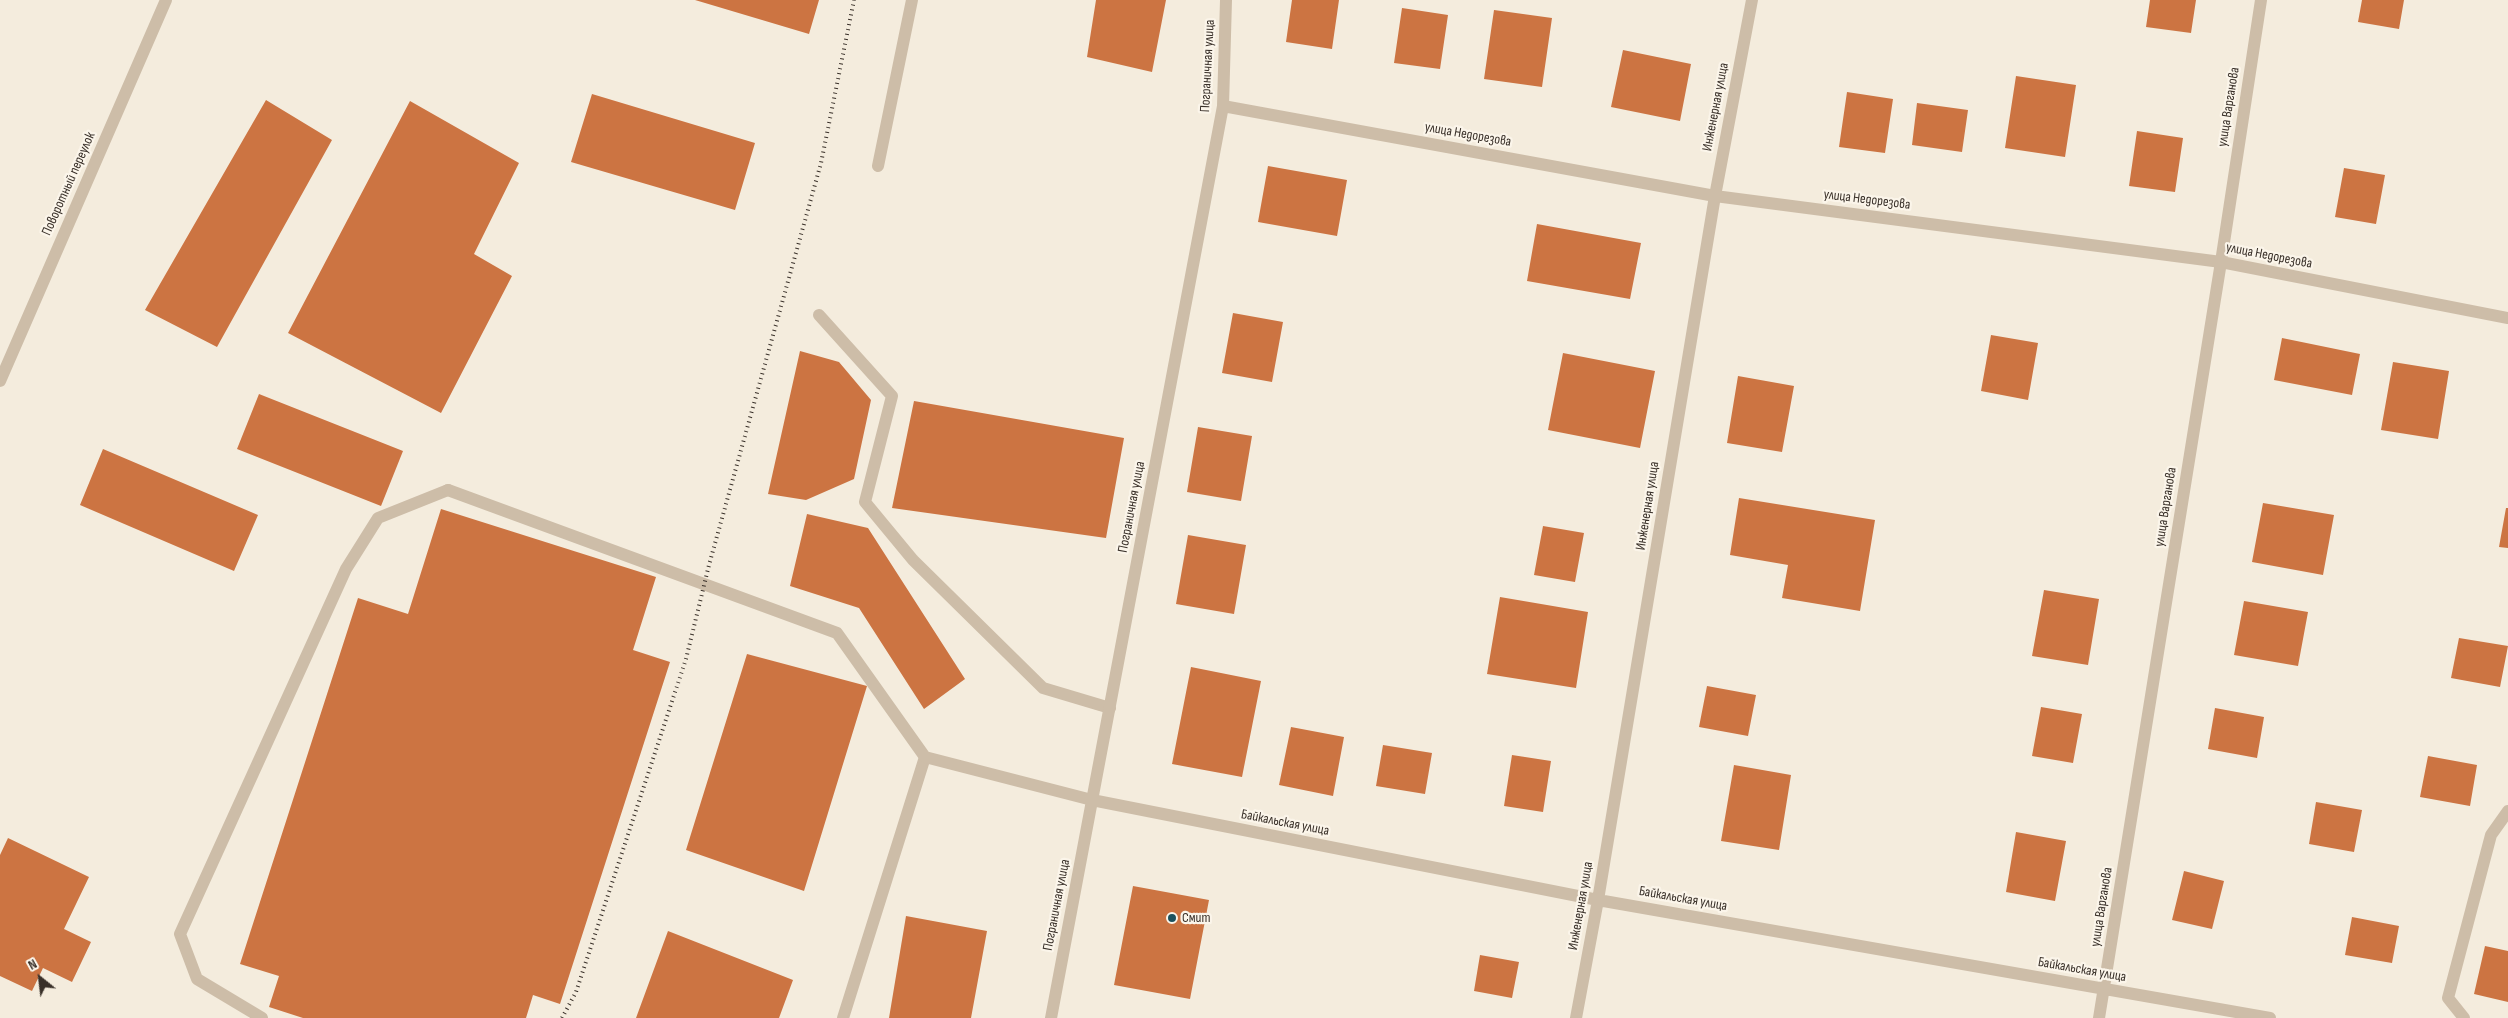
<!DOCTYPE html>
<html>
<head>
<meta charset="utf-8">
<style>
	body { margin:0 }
	#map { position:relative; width:2508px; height:1018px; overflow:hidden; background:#f4ecdd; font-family:"Sofia Sans Condensed",sans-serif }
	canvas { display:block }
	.north { position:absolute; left:15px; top:953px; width:50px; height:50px; -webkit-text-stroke:4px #fbf5ea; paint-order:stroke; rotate:331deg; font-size:14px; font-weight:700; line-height:20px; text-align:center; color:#393029 }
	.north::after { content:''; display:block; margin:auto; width:18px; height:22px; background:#393029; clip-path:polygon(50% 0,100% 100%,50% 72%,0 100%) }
</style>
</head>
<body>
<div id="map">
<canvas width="2508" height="1018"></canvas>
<div class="north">N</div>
</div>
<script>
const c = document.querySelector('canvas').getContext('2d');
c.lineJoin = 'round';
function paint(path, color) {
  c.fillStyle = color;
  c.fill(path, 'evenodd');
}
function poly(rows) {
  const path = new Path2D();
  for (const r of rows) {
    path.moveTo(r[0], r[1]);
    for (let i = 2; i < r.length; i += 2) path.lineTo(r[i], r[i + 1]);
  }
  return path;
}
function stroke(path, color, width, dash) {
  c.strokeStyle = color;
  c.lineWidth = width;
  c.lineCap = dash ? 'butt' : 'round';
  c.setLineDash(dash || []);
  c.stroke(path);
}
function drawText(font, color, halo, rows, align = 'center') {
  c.font = font + ' "Sofia Sans Condensed",sans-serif';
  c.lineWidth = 4.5;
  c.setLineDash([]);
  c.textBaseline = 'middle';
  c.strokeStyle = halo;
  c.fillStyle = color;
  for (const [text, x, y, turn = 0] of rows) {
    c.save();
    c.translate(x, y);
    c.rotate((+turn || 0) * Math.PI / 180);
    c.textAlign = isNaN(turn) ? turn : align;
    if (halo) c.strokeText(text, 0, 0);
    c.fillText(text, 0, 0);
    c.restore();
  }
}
paint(poly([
	[695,0,819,0,809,34],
	[1096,0,1166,0,1152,72,1087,57],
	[1292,0,1339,0,1332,49,1286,42],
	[2150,0,2196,0,2191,33,2146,27],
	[2362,0,2404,0,2399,29,2358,22],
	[1402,8,1448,15,1440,69,1394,63],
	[1494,10,1552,18,1542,87,1484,79],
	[1623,50,1691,64,1680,121,1611,107],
	[2016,76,2076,85,2065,157,2005,148],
	[1847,92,1893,99,1885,153,1839,147],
	[592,94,755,143,735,210,571,162],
	[266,100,332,140,217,347,145,310],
	[410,101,519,163,474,254,512,276,441,413,288,333],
	[1917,103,1968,110,1962,152,1912,145],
	[2137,131,2183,138,2175,192,2129,186],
	[1268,166,1347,180,1337,236,1258,222],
	[2344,168,2385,175,2376,224,2335,217],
	[1537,224,1641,243,1630,299,1527,281],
	[1233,313,1283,322,1272,382,1222,373],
	[1991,335,2038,343,2028,400,1981,391],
	[2282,338,2360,354,2352,395,2274,380],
	[800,351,839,362,871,400,854,479,806,500,768,494],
	[1563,353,1655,371,1640,448,1548,430],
	[2393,362,2449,371,2438,439,2381,430],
	[1738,376,1794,386,1782,452,1727,443],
	[259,394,403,451,381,506,237,449],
	[914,401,1124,438,1106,538,892,508],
	[1198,427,1252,436,1241,501,1187,492],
	[103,449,258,515,234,571,80,505],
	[1739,498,1875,520,1860,611,1782,598,1788,565,1730,555],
	[2263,503,2334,515,2323,575,2252,562],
	[2506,508,2508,508,2508,548,2499,547],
	[441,509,656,577,633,650,670,662,560,1004,533,995,526,1018,303,1018,269,1007,279,976,240,964,358,598,408,614],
	[807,514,868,528,965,679,924,709,859,608,790,586],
	[1543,526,1584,533,1575,582,1534,575],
	[1188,535,1246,545,1234,614,1176,604],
	[2044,590,2099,599,2088,665,2032,656],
	[1500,597,1588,612,1576,688,1487,674],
	[2244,601,2308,612,2298,666,2234,655],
	[2459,638,2508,646,2500,687,2451,678],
	[747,654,867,686,804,891,686,850],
	[1191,667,1261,681,1242,777,1172,764],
	[1707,686,1756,695,1748,736,1699,727],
	[2041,707,2082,714,2073,763,2032,756],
	[2215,708,2264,717,2257,758,2208,749],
	[1291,727,1344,737,1333,796,1279,785],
	[1383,745,1432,753,1425,794,1376,786],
	[1512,755,1551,761,1543,812,1504,806],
	[2428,756,2477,765,2470,806,2420,797],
	[1734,765,1791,775,1779,850,1721,841],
	[2316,802,2362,810,2354,852,2309,844],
	[2016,832,2066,841,2055,901,2006,892],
	[8,838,89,877,64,929,91,942,72,982,43,968,32,991,0,976,0,855],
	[2184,871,2224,881,2212,929,2172,920],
	[1133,886,1209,900,1190,999,1114,985],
	[906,916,987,931,971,1018,889,1018],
	[2352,917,2399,926,2392,963,2345,955],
	[668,931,793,980,779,1018,636,1018],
	[2485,946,2508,951,2508,1002,2474,994],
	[1480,955,1519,962,1512,998,1474,991]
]), '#cc7442');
stroke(poly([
	[878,166,912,0],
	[819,315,892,396,865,502,913,560,1043,688,1110,708],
	[262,1018,197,979,180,934,346,569,378,518,448,490],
	[843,1018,925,757],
	[2464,1018,2448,998,2491,835,2508,811]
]), '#cdbda8', 12);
stroke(poly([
	[1223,106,1715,196,2221,262,2508,318],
	[0,381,166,0],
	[448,490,837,633,925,757,1092,800,1598,900,2270,1018],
	[1051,1018,1223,106,1226,0],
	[1576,1018,1598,900,1715,196,1752,0],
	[2099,1018,2221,262,2261,0]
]), '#cdbda8', 12);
stroke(poly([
	[562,1018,576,992,686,659,709,565,821,163,854,0]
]), '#393029', 4, [1, 4]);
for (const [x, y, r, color] of [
	[1172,918,5,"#1b515d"]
]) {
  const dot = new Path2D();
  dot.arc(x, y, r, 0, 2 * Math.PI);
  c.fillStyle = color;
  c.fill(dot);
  stroke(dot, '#fbf5ea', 2);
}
drawText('14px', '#393029', '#fbf5ea', [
	["Пограничная улица",1208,66,-87],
	["Инженерная улица",1716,107,-79],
	["улица Варганова",2229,107,-81],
	["улица Недорезова",1468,135,10],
	["Поворотный переулок",69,184,-66],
	["улица Недорезова",1867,200,7],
	["улица Недорезова",2269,256,11],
	["Инженерная улица",1648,506,-81],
	["Пограничная улица",1132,507,-79],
	["улица Варганова",2166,507,-81],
	["Байкальская улица",1285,823,11],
	["Байкальская улица",1683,899,10],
	["Пограничная улица",1057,905,-79],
	["Инженерная улица",1581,906,-80],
	["улица Варганова",2102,907,-81],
	["Байкальская улица",2082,970,10]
]);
drawText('14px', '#393029', '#fbf5ea', [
	["Смит",1182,918]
], 'left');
</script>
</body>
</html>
